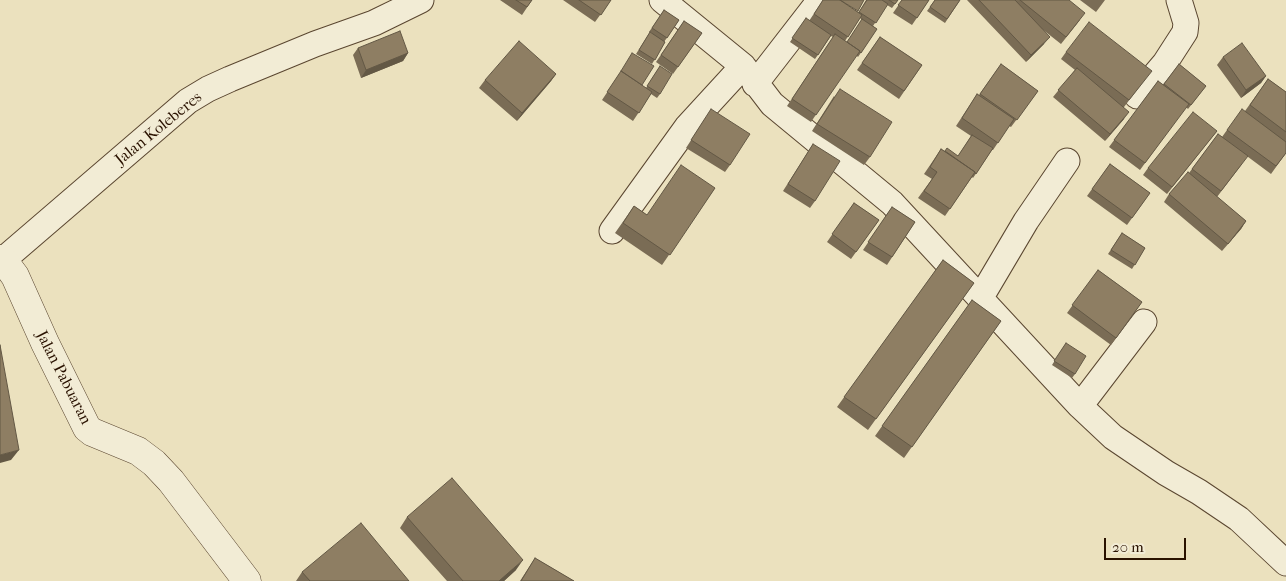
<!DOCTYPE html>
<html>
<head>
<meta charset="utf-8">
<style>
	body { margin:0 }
	#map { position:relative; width:1286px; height:581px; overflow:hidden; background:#ebe1be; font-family:"IM FELL French Canon",serif }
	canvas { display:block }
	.scale { position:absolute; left:1104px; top:538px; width:82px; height:22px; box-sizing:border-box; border:2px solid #2a1200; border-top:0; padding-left:6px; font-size:15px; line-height:18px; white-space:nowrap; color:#2a1200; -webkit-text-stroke:4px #f2ecd5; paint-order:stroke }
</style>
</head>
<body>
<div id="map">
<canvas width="1286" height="581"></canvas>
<div class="scale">20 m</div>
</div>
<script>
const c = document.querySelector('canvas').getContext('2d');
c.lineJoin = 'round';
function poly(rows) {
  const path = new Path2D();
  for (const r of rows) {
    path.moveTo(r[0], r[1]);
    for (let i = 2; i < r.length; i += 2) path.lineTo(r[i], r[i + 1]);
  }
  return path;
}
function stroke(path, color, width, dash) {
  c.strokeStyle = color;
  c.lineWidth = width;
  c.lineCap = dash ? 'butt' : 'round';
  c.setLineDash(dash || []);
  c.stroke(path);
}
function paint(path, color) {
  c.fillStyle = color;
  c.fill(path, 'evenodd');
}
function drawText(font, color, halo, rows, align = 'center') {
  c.font = font + ' "IM FELL French Canon",serif';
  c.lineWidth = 4.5;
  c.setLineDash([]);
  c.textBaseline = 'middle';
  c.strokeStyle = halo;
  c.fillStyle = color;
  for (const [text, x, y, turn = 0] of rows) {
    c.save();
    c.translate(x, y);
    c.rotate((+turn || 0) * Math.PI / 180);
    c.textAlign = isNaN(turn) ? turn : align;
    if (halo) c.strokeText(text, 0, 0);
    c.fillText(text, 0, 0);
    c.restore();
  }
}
const minor = poly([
	[662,0,743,66,772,104,892,203,1080,406,1113,437,1166,473,1199,492,1239,519,1286,563],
	[755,84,820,0],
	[1137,96,1165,63,1185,32,1186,23,1179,0],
	[612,231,687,127,743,66],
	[3,260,188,101,208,89,230,79,315,44,374,23,421,0],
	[981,297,1026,221,1067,161],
	[1080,406,1144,322]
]);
const tertiary = poly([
	[0,259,3,260,15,276,45,343,87,428,92,432,138,451,154,463,171,481,247,581]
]);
stroke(minor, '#5a4630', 27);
stroke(tertiary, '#5a4630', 29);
stroke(minor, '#f2ecd5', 25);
stroke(tertiary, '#f2ecd5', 28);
paint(poly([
	[500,0,532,0,522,15],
	[563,0,611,0,595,22],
	[823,0,859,12,866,0,898,0,892,8,887,5,873,26,877,29,858,57,856,55,811,122,787,106,833,37,831,36,815,59,790,42,806,18,809,21],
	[860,18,862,20,847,42,845,41],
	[902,0,929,0,912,25,893,13],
	[935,0,960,0,945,23,927,11],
	[967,0,1069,0,1080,20,1061,44,1042,29,1044,44,1026,62],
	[1080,0,1105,0,1096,12],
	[664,10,679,20,664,42,665,42,652,64,636,54,650,32,653,34,649,32],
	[684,21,702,33,673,74,656,62],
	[880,37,922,65,899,99,857,70],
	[358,48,408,53,403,61,361,78,353,55],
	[1066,52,1146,78,1124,107,1124,119,1105,141,1053,97,1075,70,1061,59],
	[1223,57,1266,76,1261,83,1241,98,1217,65],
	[1001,64,1038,91,1011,127,1009,126,993,150,992,150,973,178,972,177,945,216,918,198,932,179,924,174,941,149,945,151,958,156,971,136,956,126,977,94,979,95],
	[1179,64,1206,86,1188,109,1186,107,1140,170,1109,147,1158,81,1163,85],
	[660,66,660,94,657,98,651,94,633,121,602,100,620,73,646,88],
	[556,74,551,81,517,121,479,88,485,80],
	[1268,79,1286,92,1286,153,1271,174,1228,142,1242,164,1217,197,1246,221,1241,229,1222,251,1164,202,1169,194,1189,173,1218,134,1222,137,1227,130,1245,111],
	[834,96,870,157,864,165,812,131],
	[706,117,730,165,725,172,686,148],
	[1217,131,1167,194,1143,175,1148,168],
	[813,144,815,201,810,208,783,191],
	[1110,164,1150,193,1127,225,1087,196],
	[715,188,662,265,615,233,634,206,647,215],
	[854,203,879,220,851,259,827,242],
	[892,207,915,222,887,265,863,250],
	[1122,233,1145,248,1132,269,1108,254],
	[943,260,974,283,868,430,837,407],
	[1098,270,1142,302,1111,345,1067,313],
	[972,300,1001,321,904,458,875,436],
	[1066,343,1075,374,1072,378,1052,365],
	[407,517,516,570,504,581,447,581,400,528],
	[535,558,574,581,520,581],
	[302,572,409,581,296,581]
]), '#7a6c55');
paint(poly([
	[1050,37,1044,44,1026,62,1031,55],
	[408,53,403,61,361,78,366,70],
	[556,74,551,81,517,121,522,113],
	[1266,76,1261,83,1241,98,1246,90],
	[1129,112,1124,119,1105,141,1110,134],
	[1246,221,1241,229,1222,251,1228,244],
	[19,450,11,460,0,463,0,455],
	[523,560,516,570,504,581,499,581]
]), '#635845');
const building = poly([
	[516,0,532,0,527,7,516,0],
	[579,0,611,0,601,15,579,0],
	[823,0,840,0,862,15,848,37,814,14,823,0],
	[840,0,864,0,858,11,840,0],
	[867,0,882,0,888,4,876,23,859,12,867,0],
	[889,0,898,0,895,4,889,0],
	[902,0,929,0,917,18,898,5,902,0],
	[935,0,960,0,947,19,930,7,935,0],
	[979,0,1015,0,1050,37,1031,55,979,0],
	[1020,0,1069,0,1085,13,1066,37,1020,0],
	[664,10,679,20,667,38,652,28,664,10],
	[806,18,831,35,818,55,792,38,806,18],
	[862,19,877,29,861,53,859,51,860,51,847,42,862,19],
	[684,21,702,33,678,67,661,55,684,21],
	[1089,22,1152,71,1129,100,1066,52,1089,22],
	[400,31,408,53,366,70,358,48,400,31],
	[650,32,665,42,655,60,639,50,650,32],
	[835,34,860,51,816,115,792,99,835,34],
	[880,37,922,65,904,91,862,63,880,37],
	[519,41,556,74,522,113,485,80,519,41],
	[1242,43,1266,76,1246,90,1223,57,1242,43],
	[632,53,654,66,642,85,621,71,632,53],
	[1001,64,1038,91,1017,120,980,94,1001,64],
	[1179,64,1206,86,1191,105,1164,84,1179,64],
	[660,66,672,74,660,94,647,86,660,66],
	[1077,68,1129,112,1110,134,1058,90,1077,68],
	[621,71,652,92,639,113,607,92,621,71],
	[1268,79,1286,92,1286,132,1250,105,1268,79],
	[1158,81,1189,104,1145,163,1114,140,1158,81],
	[840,89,892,122,870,157,817,124,840,89],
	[977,94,1014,119,998,143,962,118,977,94],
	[711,109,750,134,730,165,691,140,711,109],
	[1242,109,1286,142,1286,153,1276,166,1227,130,1242,109],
	[1193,112,1217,131,1172,187,1148,168,1193,112],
	[1218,134,1248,156,1221,191,1192,169,1218,134],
	[972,135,993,148,976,174,975,173,975,172,945,151,947,148,958,156,972,135],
	[813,144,840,161,815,201,788,184,813,144],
	[941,149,975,172,950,209,924,191,937,172,930,167,941,149],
	[1110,164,1150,193,1132,218,1092,189,1110,164],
	[681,165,715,188,670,255,623,223,634,206,647,215,681,165],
	[1188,172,1246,221,1228,244,1169,194,1188,172],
	[854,203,879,220,856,252,832,234,854,203],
	[892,207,915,222,892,257,868,242,892,207],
	[1122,233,1145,248,1135,265,1111,250,1122,233],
	[943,260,974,283,876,419,844,397,943,260],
	[1098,270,1142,302,1116,338,1072,305,1098,270],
	[972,300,1001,321,912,447,882,426,972,300],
	[1066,343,1086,356,1075,374,1054,361,1066,343],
	[0,345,19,450,0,455,0,345],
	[452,478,523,560,499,581,463,581,407,517,452,478],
	[361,523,409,581,310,581,302,572,361,523],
	[535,558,574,581,521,581,535,558]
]);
paint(building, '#8e7e63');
stroke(building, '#635845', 1);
drawText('16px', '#2a1200', '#f2ecd5', [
	["Jalan Koleberes",159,129,-39],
	["Jalan Pabuaran",63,378,63]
]);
</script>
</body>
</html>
